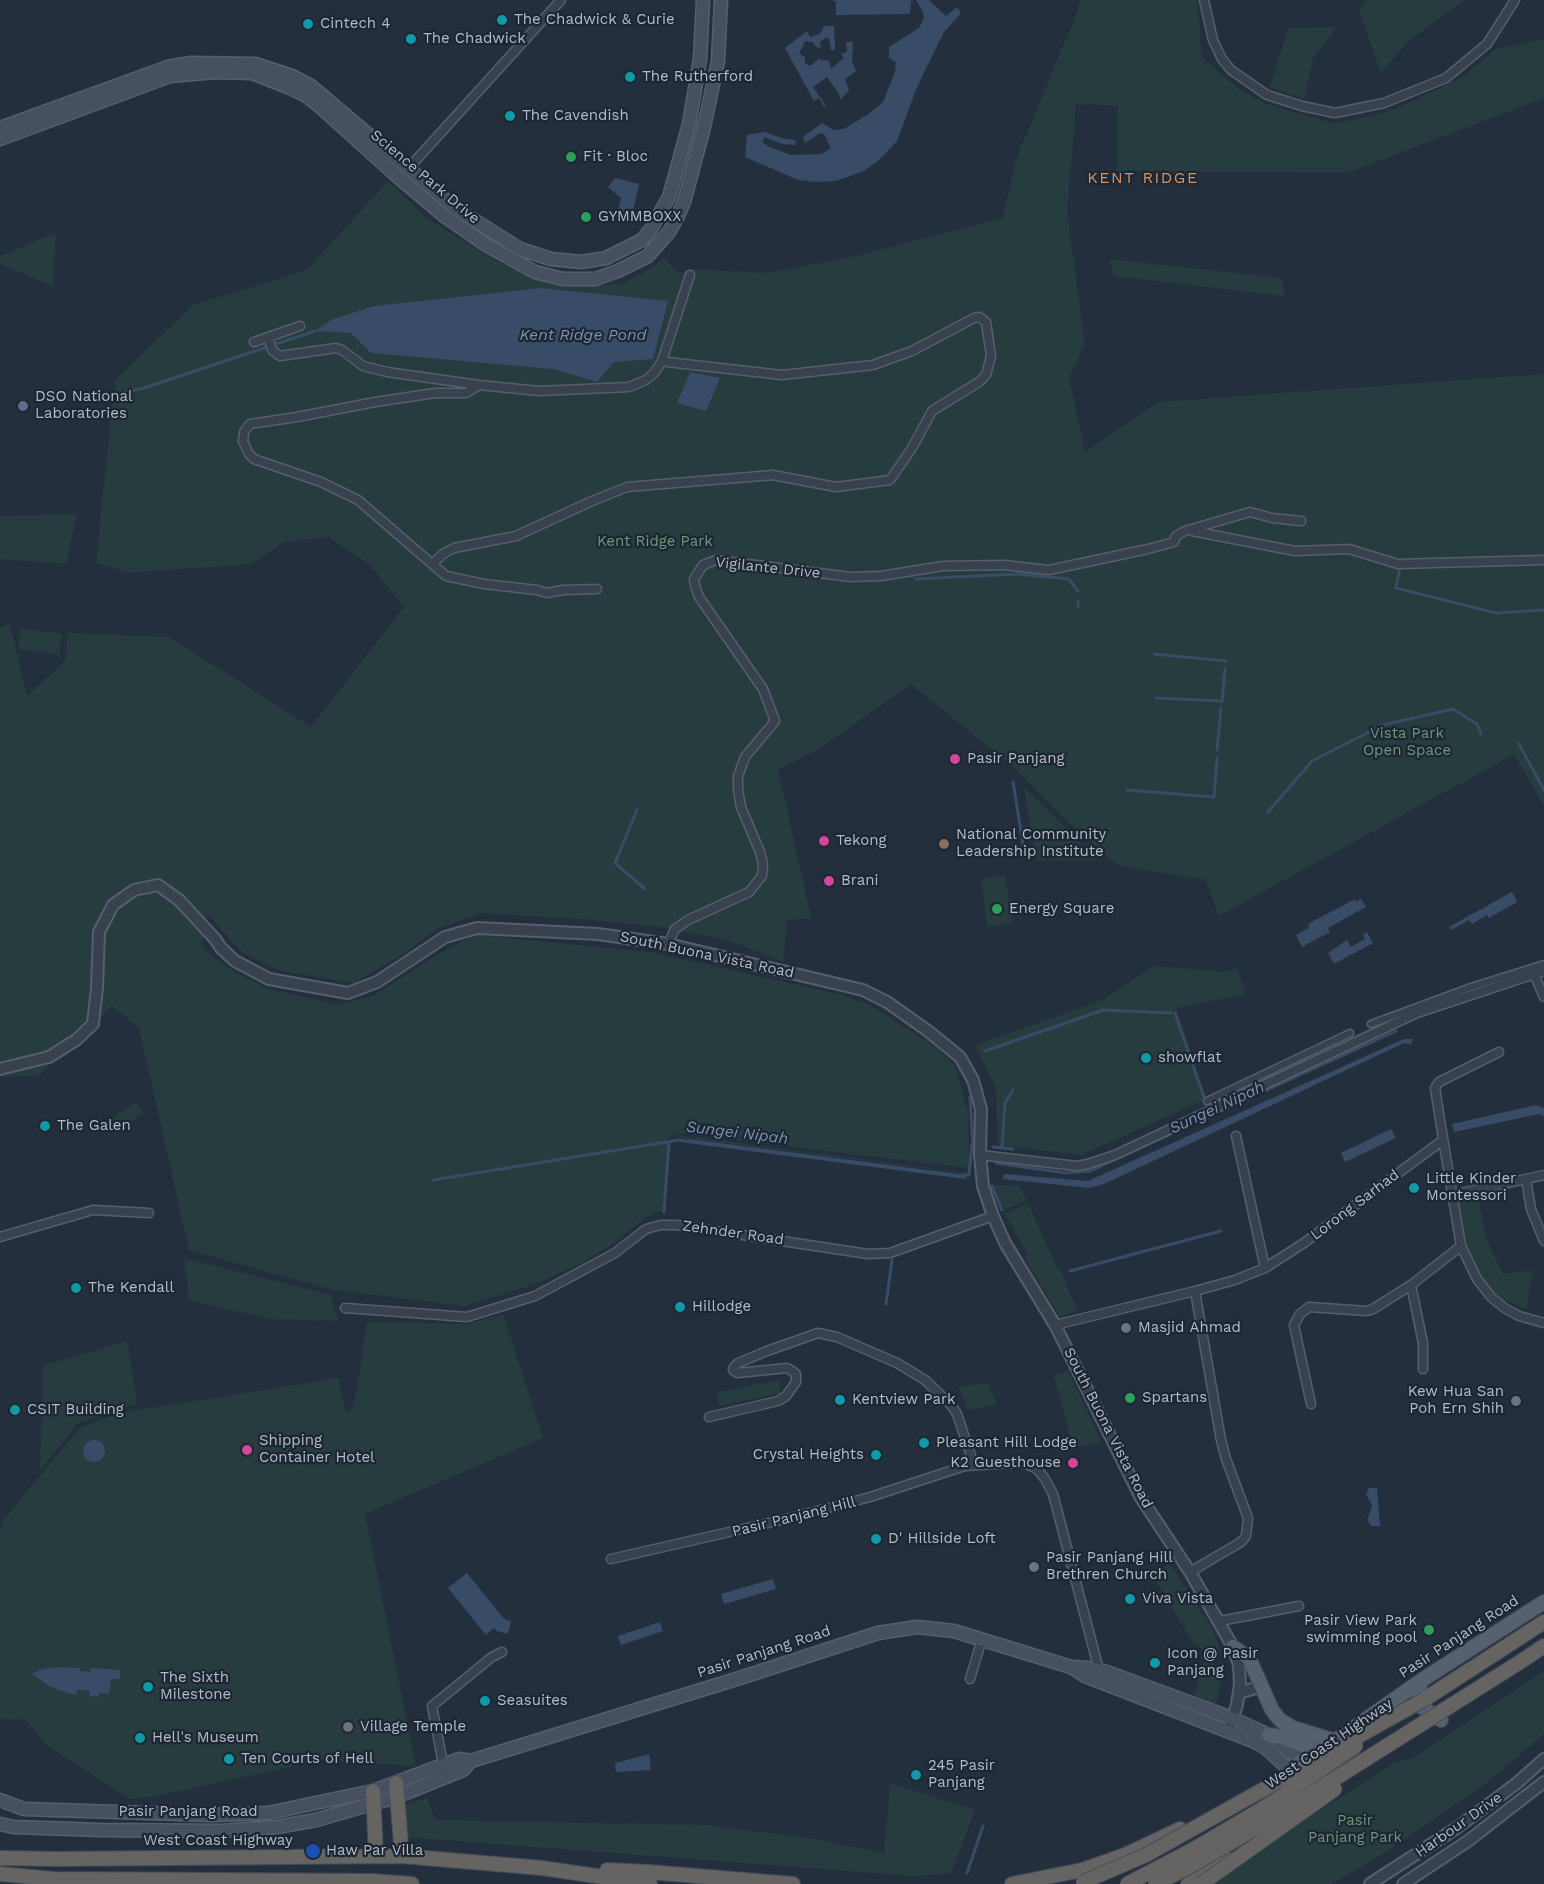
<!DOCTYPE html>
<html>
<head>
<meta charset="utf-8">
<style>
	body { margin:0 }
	canvas { display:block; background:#242f3e }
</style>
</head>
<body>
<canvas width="1544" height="1884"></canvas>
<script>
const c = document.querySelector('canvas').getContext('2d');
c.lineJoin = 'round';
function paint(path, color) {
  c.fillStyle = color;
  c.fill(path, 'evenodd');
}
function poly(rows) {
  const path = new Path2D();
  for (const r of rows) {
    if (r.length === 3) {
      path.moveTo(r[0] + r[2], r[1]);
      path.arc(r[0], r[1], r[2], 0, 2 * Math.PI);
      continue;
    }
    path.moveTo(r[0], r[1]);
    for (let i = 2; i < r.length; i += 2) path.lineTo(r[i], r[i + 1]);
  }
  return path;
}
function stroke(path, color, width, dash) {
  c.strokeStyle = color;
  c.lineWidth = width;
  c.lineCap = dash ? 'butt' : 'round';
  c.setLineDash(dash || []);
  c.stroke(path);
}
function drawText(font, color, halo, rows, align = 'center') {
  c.font = font + ' "Work Sans",sans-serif';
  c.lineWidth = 4.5;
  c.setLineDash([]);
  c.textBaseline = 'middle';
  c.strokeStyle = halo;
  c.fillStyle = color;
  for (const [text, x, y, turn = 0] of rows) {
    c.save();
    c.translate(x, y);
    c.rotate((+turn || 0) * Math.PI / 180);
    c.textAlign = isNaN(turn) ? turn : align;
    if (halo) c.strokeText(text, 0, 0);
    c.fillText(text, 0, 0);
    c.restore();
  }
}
paint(poly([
	[1080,0,1197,0,1202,58,1240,90,1266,104,1335,124,1391,111,1463,77,1496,49,1544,39,1544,98,1347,173,1117,171,1118,106,1076,104,1067,212,1085,344,1069,377,1085,452,1158,402,1544,374,1544,806,1514,754,1219,916,1205,879,1180,876,1117,865,1070,824,1018,771,911,684,819,749,778,770,811,918,787,920,783,961,723,939,661,927,580,919,481,913,437,929,403,954,353,983,277,970,242,952,208,915,201,947,231,970,268,989,339,1005,375,995,438,954,475,935,650,952,839,994,870,1005,938,1049,955,1066,968,1112,969,1168,677,1133,659,1144,667,1143,668,1146,664,1212,656,1212,646,1217,617,1241,582,1263,535,1284,465,1306,334,1290,189,1250,139,1028,112,1006,38,1076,0,1077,0,628,10,624,27,696,65,661,68,633,169,637,311,727,404,607,370,565,329,537,284,542,251,564,128,573,96,562,115,380,193,305,307,270,388,181,425,217,494,260,557,286,621,284,644,273,664,258,679,273,694,269,766,273,848,258,1003,218,1015,162,1077,13],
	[1367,0,1465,0,1409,40,1381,73,1359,9],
	[1337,27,1313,58,1304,99,1270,87,1288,28],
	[56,233,53,286,0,264,0,256],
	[1109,259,1282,278,1284,296,1114,276],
	[77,514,66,564,0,559,0,516],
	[21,628,62,634,59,655,18,649],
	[1024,787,1097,860,1037,861],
	[1005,875,1012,923,987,927,981,879],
	[1154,966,1226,972,1237,968,1246,994,1176,1008,1206,1099,1081,1155,998,1145,996,1088,975,1045,1103,1000],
	[135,1102,143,1113,117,1131,109,1121],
	[678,1135,968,1173,969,1174,677,1137],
	[993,1185,1019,1186,1027,1200,1004,1210],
	[1477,1194,1487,1240,1503,1274,1533,1270,1526,1309,1500,1298,1479,1273,1463,1240,1456,1198],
	[1028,1203,1058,1270,1061,1270,1071,1297,1079,1310,1060,1317,1025,1258,1028,1255,1005,1214],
	[184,1258,331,1295,338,1321,270,1319,189,1300],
	[503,1314,543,1438,365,1514,416,1766,323,1760,156,1796,130,1799,48,1746,25,1720,0,1719,0,1530,5,1518,81,1427,120,1413,338,1378,346,1413,352,1410,357,1388,367,1322,468,1324],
	[127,1341,137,1403,78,1423,40,1470,43,1366],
	[1068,1371,1102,1442,1073,1448,1054,1376],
	[780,1380,780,1393,719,1406,717,1392],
	[988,1383,997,1404,968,1410,958,1387],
	[1170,1564,1213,1630,1222,1655,1202,1649,1193,1643,1152,1574],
	[1204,1661,1223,1668,1216,1705,1194,1696],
	[1544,1671,1544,1734,1488,1782,1377,1858,1331,1884,1205,1884,1394,1763,1413,1758],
	[890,1783,975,1810,951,1873,914,1876,404,1837,400,1807,427,1798,435,1820,706,1825,809,1838,884,1853]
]), '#263c3f');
paint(poly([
	[832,0,914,0,911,1,910,14,836,15,836,2],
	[916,0,929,0,946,16,957,7,961,13,944,32,917,87,897,141,879,160,864,171,836,181,816,182,798,180,745,157,747,135,765,132,781,138,795,140,796,145,782,144,765,137,762,142,769,147,791,155,822,154,831,148,824,134,820,133,805,143,803,137,822,123,834,130,844,129,867,115,883,102,895,72,896,62,889,58,889,47,919,28,924,18,923,12],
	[824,26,834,26,835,50,831,50,829,38,825,38,820,42,821,48,816,47,813,42,805,41,799,54,805,57,805,63,810,66,819,59,829,61,831,69,844,58,841,54,847,52,846,42,853,42,852,62,856,71,845,79,849,90,840,100,839,94,827,77,813,87,826,106,824,107,819,98,814,101,785,48,807,31,810,37,820,34],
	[615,178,639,184,631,221,617,217,621,198,608,187],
	[541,288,668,301,653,359,614,362,597,382,553,369,371,353,351,333,315,331,331,320,374,306],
	[690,372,720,378,706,411,677,403],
	[1512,892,1517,902,1489,918,1487,915,1472,924,1469,920,1451,930,1449,927],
	[1355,899,1356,902,1361,899,1366,907,1328,928,1330,932,1302,947,1296,935,1309,928,1308,924],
	[1367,932,1373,943,1334,964,1328,953,1347,940,1351,947,1365,939,1363,934],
	[1404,1039,1413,1039,1411,1044,1404,1043,1104,1184,1089,1188,1003,1179,1004,1174,1088,1181],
	[1536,1105,1544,1108,1544,1116,1539,1114,1454,1132,1452,1124],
	[1391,1129,1396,1138,1345,1162,1341,1153],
	[688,1139,966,1175,966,1179,688,1143],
	[94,1451,11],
	[1369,1488,1377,1488,1380,1526,1371,1526,1367,1520,1371,1509,1372,1505,1366,1494],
	[467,1573,504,1619,511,1621,508,1634,497,1631,494,1628,486,1635,448,1588],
	[773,1579,776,1589,724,1604,721,1594],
	[660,1622,663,1631,621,1645,618,1636],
	[57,1667,80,1668,80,1671,90,1672,91,1668,120,1670,120,1679,111,1679,109,1694,99,1693,98,1697,89,1696,90,1691,83,1690,77,1690,76,1695,68,1693,49,1686,32,1674,42,1669],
	[649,1754,651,1770,616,1772,615,1763]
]), '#394c67');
stroke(poly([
	[96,398,144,388,315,331],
	[1398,566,1400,567,1396,588,1496,613,1544,610],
	[916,579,1017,574,1069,579,1078,591],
	[1078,602,1078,607],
	[1154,654,1226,661],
	[1156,698,1222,701],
	[1222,702,1225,669],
	[1519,744,1544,790],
	[1217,750,1221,708],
	[1013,782,1024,850],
	[1127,790,1214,797,1217,758],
	[637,810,615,863,645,889],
	[1268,812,1312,761,1383,725,1453,709,1477,724,1481,734],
	[1175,1013,1204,1097],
	[985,1051,1103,1010,1171,1013],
	[970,1097,973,1146],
	[993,1147,1013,1149],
	[1002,1148,1005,1103,1013,1090],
	[996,1163,1066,1173,1090,1171,1396,1031],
	[963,1175,969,1175,972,1145],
	[433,1180,679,1140,692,1142],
	[992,1186,1002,1210],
	[664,1212,669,1142],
	[1070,1271,1221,1231],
	[886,1304,892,1260],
	[967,1873,983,1826]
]), '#394c67', 3);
const pedestrian = poly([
	[1371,1024,1471,987,1544,964],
	[1207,1101,1350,1033]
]);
const minor = poly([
	[1204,0,1213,40,1222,59,1231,70,1267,95,1302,106,1335,113,1384,103,1446,78,1487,44,1515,0],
	[407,170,561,0],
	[268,337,272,350,280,356,336,348,342,350,363,366,387,372,479,385,539,391,629,387,646,380,655,372,662,361,690,275],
	[254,342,300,326],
	[479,385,466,393,435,393,375,402,297,417,250,424,244,432,243,441,249,454,254,459,321,482,358,500,446,576,484,584,537,590,547,593,563,590,597,589],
	[1192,531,1295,551,1349,549,1398,564,1544,560],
	[432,564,443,554,454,548,516,536,592,501,627,487,773,475,836,487,890,480,912,448,932,411,979,382,986,375,991,356,986,322,979,317,974,318,912,351,873,365,782,375,667,362],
	[668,944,675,929,688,920,749,892,762,876,763,864,760,852,741,807,738,790,738,776,745,757,775,721,763,689,699,597,695,586,694,579,703,565,716,560,851,577,881,576,943,566,1004,565,1049,570,1148,549,1174,542,1176,536,1185,531,1250,512,1272,518,1301,521],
	[1534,974,1544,997],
	[1499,1052,1439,1082,1435,1088,1445,1151,1461,1246,1477,1279,1492,1298,1506,1309,1519,1316,1544,1323],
	[1236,1136,1265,1268],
	[980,1155,1077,1166,1088,1164,1115,1155,1417,1013,1544,971],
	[1526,1179,1531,1209,1544,1241],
	[1452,1195,1544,1175],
	[0,1237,93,1210,149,1213],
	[1411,1285,1423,1343,1423,1369],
	[345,1308,467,1317,535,1296,615,1253,646,1229,661,1225,676,1225,868,1254,890,1253,993,1216],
	[1055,1325,1195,1291,1235,1280,1265,1268,1304,1243,1443,1140],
	[1311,1404,1294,1325,1300,1314,1309,1307,1367,1311,1373,1309,1411,1285,1461,1246],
	[709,1417,778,1401,786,1396,796,1382,796,1374,792,1371,787,1368,737,1373,733,1370,734,1367,738,1363,767,1351,818,1333,837,1337,897,1363,925,1380,952,1406,957,1414,974,1465],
	[611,1559,786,1519,870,1497,965,1466,1010,1463,1026,1464,1037,1469,1045,1479,1053,1494,1100,1674],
	[1190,1572,1241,1542,1246,1536,1248,1518,1226,1459,1221,1440,1195,1291],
	[1220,1621,1299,1606],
	[970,1679,982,1639],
	[444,1769,432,1706,492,1657,502,1652]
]);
const tertiary = poly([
	[0,1069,49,1057,76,1040,93,1024,97,988,99,932,113,905,134,890,158,885,179,900,215,939,221,948,235,961,269,979,348,993,377,982,445,937,477,928,598,934,668,944,863,990,887,1002,928,1031,960,1057,973,1080,981,1109,980,1155,983,1186,993,1216,1005,1243,1055,1325,1141,1498,1190,1572,1233,1647,1239,1665,1240,1684,1237,1705,1230,1726],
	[1239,1693,1262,1686],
	[1370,1884,1458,1827,1517,1783,1544,1759],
	[1403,1884,1468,1841,1544,1782]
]);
const secondary = poly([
	[0,128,168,67,191,63,255,64,292,76,311,86,455,208,520,249,551,259,581,262,606,258,642,240,651,229,669,197,689,124,700,59,703,0],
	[0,139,170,76,216,72,252,73,285,86,305,95,318,105,399,178,443,215,486,245,535,272,563,279,595,279,618,271,648,256,669,232,677,218,684,202,704,127,718,61,721,0],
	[1072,1667,1088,1668,1104,1671,1229,1717,1269,1735,1302,1761,1309,1786,1307,1802],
	[0,1800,24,1809,212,1815,268,1813,373,1791,459,1759,471,1761,743,1677,878,1633,917,1627,954,1631,1071,1667,1085,1676,1253,1741,1266,1748,1298,1778],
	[0,1824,14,1827,101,1830,221,1831,277,1827,316,1820,396,1797,463,1770,471,1761]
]);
const primary = poly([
	[1233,1647,1249,1658,1272,1710,1280,1720,1293,1728,1335,1741],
	[1422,1680,1418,1689,1419,1698,1422,1707,1441,1720],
	[1269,1735,1282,1737,1318,1751],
	[1300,1762,1335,1741,1422,1680,1544,1602]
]);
const trunk = poly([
	[1520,1662,1544,1646],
	[1425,1699,1544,1622],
	[396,1783,402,1856],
	[373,1791,376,1855],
	[0,1858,55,1859,402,1856,542,1868,650,1884],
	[607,1870,649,1872,793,1884],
	[0,1874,54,1879,372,1881,412,1884],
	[1012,1884,1082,1870,1125,1855,1180,1829],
	[1188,1884,1226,1858]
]);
stroke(pedestrian, '#565f6c', 9);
stroke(minor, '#565f6c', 11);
stroke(tertiary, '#565f6c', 14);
stroke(secondary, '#565f6c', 15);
stroke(primary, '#414a57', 16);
stroke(trunk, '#434c59', 16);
stroke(pedestrian, '#38414e', 6);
stroke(minor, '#38414e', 8);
stroke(tertiary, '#38414e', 10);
stroke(secondary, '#465061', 12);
stroke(primary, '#56606e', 14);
stroke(trunk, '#656462', 14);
const trunkBridge = poly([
	[1083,1882,1146,1855,1425,1699],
	[1127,1884,1194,1849,1267,1806,1356,1746],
	[1155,1884,1191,1866,1274,1817,1520,1662],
	[1201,1884,1335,1789]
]);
stroke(trunkBridge, '#434c59', 16, []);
stroke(trunkBridge, '#656462', 14);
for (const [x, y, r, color] of [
	[502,20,6,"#0f9aa8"],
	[308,24,6,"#0f9aa8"],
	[411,39,6,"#0f9aa8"],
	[630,77,6,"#0f9aa8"],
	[510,116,6,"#0f9aa8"],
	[571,157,6,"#2e9e5b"],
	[586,217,6,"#2e9e5b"],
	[23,406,6,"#5c6f8a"],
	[955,759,6,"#d1479c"],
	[824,841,6,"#d1479c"],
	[944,844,6,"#8d6e63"],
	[829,881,6,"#d1479c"],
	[997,909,6,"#2e9e5b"],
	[1146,1058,6,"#0f9aa8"],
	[45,1126,6,"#0f9aa8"],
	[1414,1188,6,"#0f9aa8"],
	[76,1288,6,"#0f9aa8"],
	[680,1307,6,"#0f9aa8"],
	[1126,1328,6,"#6b7280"],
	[1130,1398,6,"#2e9e5b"],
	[840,1400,6,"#0f9aa8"],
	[1516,1401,6,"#6b7280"],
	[15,1410,6,"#0f9aa8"],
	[924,1443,6,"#0f9aa8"],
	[247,1450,6,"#d1479c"],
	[876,1455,6,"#0f9aa8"],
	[1073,1463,6,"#d1479c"],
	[876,1539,6,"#0f9aa8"],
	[1034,1567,6,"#6b7280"],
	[1130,1599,6,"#0f9aa8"],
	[1429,1630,6,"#2e9e5b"],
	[1155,1663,6,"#0f9aa8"],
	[148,1687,6,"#0f9aa8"],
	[485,1701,6,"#0f9aa8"],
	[348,1727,6,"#6b7280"],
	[140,1738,6,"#0f9aa8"],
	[229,1759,6,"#0f9aa8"],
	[916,1775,6,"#0f9aa8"],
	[313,1851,8,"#1a4fb4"]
]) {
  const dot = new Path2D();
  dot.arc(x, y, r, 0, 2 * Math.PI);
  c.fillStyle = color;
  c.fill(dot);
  stroke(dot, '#1d2633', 2);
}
drawText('15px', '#b4bcc9', '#1d2633', [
	["The Chadwick & Curie",514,20],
	["Cintech 4",320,24],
	["The Chadwick",423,39],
	["The Rutherford",642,77],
	["The Cavendish",522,116],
	["Fit · Bloc",583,157],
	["GYMMBOXX",598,217],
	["DSO National",35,397],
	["Laboratories",35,414],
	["Pasir Panjang",967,759],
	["National Community",956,835],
	["Leadership Institute",956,852],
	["Tekong",836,841],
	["Brani",841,881],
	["Energy Square",1009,909],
	["showflat",1158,1058],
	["The Galen",57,1126],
	["Little Kinder",1426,1179],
	["Montessori",1426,1196],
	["The Kendall",88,1288],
	["Hillodge",692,1307],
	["Masjid Ahmad",1138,1328],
	["Kew Hua San",1504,1392,"right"],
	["Poh Ern Shih",1504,1409,"right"],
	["Spartans",1142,1398],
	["Kentview Park",852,1400],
	["CSIT Building",27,1410],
	["Shipping",259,1441],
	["Container Hotel",259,1458],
	["Pleasant Hill Lodge",936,1443],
	["Crystal Heights",864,1455,"right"],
	["K2 Guesthouse",1061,1463,"right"],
	["D' Hillside Loft",888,1539],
	["Pasir Panjang Hill",1046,1558],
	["Brethren Church",1046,1575],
	["Viva Vista",1142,1599],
	["Pasir View Park",1417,1621,"right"],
	["swimming pool",1417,1638,"right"],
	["Icon @ Pasir",1167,1654],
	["Panjang",1167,1671],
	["The Sixth",160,1678],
	["Milestone",160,1695],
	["Seasuites",497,1701],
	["Village Temple",360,1727],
	["Hell's Museum",152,1738],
	["Ten Courts of Hell",241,1759],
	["245 Pasir",928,1766],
	["Panjang",928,1783],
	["Haw Par Villa",326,1851]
], 'left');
drawText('15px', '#b4bcc9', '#1d2633', [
	["Science Park Drive",425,177,40],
	["Vigilante Drive",768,568,6],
	["South Buona Vista Road",707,955,12],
	["Lorong Sarhad",1355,1205,-37],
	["Zehnder Road",733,1233,8],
	["South Buona Vista Road",1108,1428,63],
	["Pasir Panjang Hill",794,1517,-14],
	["Pasir Panjang Road",1459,1637,-33],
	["Pasir Panjang Road",764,1652,-18],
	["West Coast Highway",1329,1744,-34],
	["Pasir Panjang Road",188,1812],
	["Harbour Drive",1459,1825,-35],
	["West Coast Highway",218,1841]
]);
drawText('15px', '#6b9a76', '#1d2633', [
	["Kent Ridge Park",655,542],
	["Vista Park",1407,734],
	["Open Space",1407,751],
	["Pasir",1355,1821],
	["Panjang Park",1355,1838]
]);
c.letterSpacing = '1.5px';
drawText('16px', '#d59563', '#1d2633', [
	["KENT RIDGE",1143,178]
]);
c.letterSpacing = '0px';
drawText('italic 16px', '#7c92b1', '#1d2633', [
	["Kent Ridge Pond",583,335],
	["Sungei Nipah",1217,1108,-25],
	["Sungei Nipah",737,1133,7]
]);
</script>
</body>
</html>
